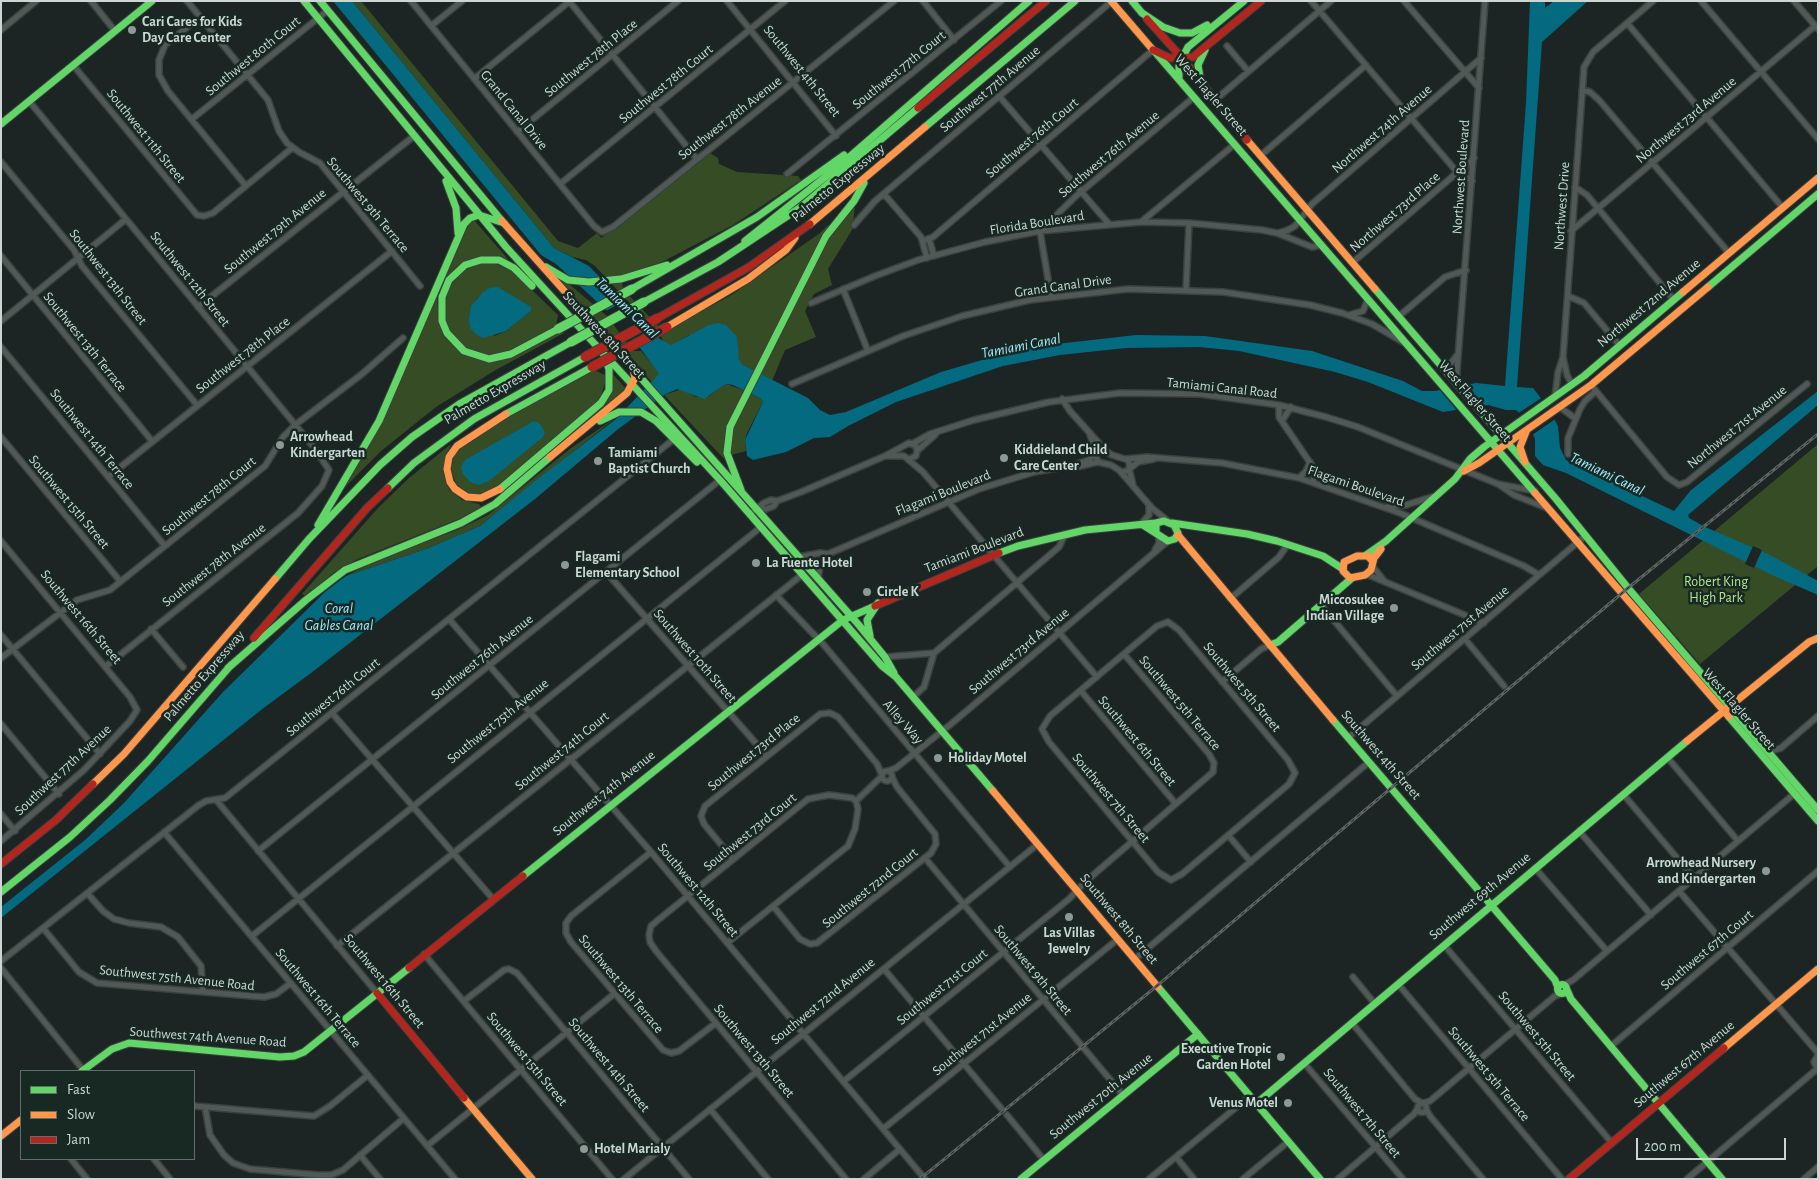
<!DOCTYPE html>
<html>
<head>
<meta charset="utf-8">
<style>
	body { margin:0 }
	#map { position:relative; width:1819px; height:1180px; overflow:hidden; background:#1c2523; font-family:"Alegreya Sans",sans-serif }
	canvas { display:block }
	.frame { position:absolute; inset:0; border:2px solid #ccd7d3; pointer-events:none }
	.legend { position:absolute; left:20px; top:1070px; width:175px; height:90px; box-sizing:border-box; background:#182924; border:1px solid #606f6a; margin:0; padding:6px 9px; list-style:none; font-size:15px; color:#ccd7d3 }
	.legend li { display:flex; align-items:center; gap:10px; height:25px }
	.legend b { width:25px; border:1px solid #606f6a }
	.scale { position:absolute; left:1636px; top:1138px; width:150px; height:22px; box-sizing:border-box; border:2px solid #ccd7d3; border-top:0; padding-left:6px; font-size:15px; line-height:18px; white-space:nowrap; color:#ccd7d3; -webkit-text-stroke:4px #182924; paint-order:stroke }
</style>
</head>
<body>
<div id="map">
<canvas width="1819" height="1180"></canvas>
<div class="frame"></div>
<ul class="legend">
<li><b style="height:6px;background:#63d668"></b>Fast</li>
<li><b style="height:6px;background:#ff974d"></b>Slow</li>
<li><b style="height:6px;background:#b3261e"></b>Jam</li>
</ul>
<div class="scale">200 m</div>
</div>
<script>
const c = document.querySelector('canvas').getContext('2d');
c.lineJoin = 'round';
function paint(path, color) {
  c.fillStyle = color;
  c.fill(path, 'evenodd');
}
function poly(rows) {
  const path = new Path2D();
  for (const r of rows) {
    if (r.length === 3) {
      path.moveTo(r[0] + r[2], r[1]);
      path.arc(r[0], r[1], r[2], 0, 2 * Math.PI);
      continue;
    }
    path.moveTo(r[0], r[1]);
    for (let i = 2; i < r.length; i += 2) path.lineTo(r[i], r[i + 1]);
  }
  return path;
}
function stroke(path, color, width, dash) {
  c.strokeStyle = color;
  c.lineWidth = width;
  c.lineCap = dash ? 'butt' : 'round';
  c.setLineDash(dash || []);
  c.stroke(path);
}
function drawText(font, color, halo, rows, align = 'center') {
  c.font = font + ' "Alegreya Sans",sans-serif';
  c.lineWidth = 5;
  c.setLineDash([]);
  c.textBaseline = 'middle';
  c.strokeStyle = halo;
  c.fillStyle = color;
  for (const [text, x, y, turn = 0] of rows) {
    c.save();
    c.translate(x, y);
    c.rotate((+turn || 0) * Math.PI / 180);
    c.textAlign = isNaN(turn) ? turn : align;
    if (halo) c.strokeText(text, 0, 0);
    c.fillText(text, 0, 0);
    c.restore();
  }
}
paint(poly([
	[352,1,361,1,558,241,578,248,597,233,601,238,710,153,718,158,719,164,737,172,798,176,801,180,733,225,656,265,621,275,623,289,664,332,733,294,820,233,828,225,830,226,754,371,743,365,739,361,738,354,689,335,671,346,663,342,662,338,595,266,586,260,572,257,554,248],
	[855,207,852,230,828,269,832,285,814,294,805,311,816,337,785,350,772,381,760,374,829,237],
	[474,220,507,258,507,261,465,262,456,267,445,279,468,225],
	[494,263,512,271,558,315,556,326,508,351,489,355,466,348,451,333,446,323,444,304,450,286,462,272,478,264],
	[489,288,531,311,506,331,494,336,476,299],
	[558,279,569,284,607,316,633,351,641,351,660,374,652,382],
	[437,297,439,325,446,338,462,353,489,361,560,332,564,333,494,371,436,407,381,451,346,486,345,484],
	[594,370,607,376,600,399,494,489,477,495,467,493,456,484,451,468,455,453,460,448,497,423],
	[613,374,626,389,606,405,604,404],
	[726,384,744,390,730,419,727,462,664,395,682,389,696,397,709,396],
	[750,393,760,398,763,402,747,433,745,440,746,451,731,455,731,434],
	[618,416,480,526,426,549,346,576,373,562,457,530,488,515,571,448],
	[451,444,443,466,449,489,462,500,479,504,481,507,461,518,358,559,336,571,305,596,302,594,378,508,409,478],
	[1818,444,1818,566,1700,664,1639,594]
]), '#364c25');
paint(poly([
	[333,1,352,1,554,248,589,266,660,339,671,345,709,325,718,323,726,325,737,337,739,360,743,365,808,398,820,410,830,415,846,412,941,372,1006,353,1030,347,1136,335,1205,336,1312,351,1403,381,1422,391,1435,391,1476,383,1505,386,1526,103,1530,1,1545,1,1545,8,1554,1,1588,1,1542,42,1517,387,1533,388,1547,406,1558,426,1560,448,1566,460,1674,511,1691,490,1818,391,1818,405,1688,515,1689,518,1705,527,1768,554,1818,581,1818,595,1772,575,1566,473,1543,465,1535,456,1535,439,1527,420,1516,410,1506,410,1488,405,1443,412,1368,382,1335,372,1239,351,1199,347,1126,348,1060,355,1003,366,896,402,848,426,830,437,814,438,786,452,753,460,747,456,745,440,763,402,760,398,733,385,726,384,704,399,677,389,664,395,617,430,535,499,311,673,261,710,1,918,1,907,85,840,124,803,223,692,326,591,346,576,426,549,480,526,535,481,616,419,659,374,635,341,607,311,556,264,541,255],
	[498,287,531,307,531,311,506,331,484,338,477,335,470,328,469,319,471,306,482,293,489,288],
	[534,421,540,424,545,432,543,437,489,481,479,485,470,482,463,474,461,467,465,460]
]), '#036a80');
paint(poly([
	[626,300,659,335,633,343,604,312],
	[1462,383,1484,408,1459,413,1438,388],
	[1543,397,1557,418,1532,435,1525,421,1517,414],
	[1753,546,1762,550,1754,568,1745,564]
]), '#1c2523');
const street = poly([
	[91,1,115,31],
	[187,1,268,100,279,131,287,143,299,152,320,163,420,286],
	[411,1,594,226,602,232,613,227,894,1],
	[569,1,697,159],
	[727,1,836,136],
	[923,1,954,40],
	[1311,1,1457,172,1472,181],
	[1404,1,1479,88],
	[1701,1,1818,139],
	[1794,1,1818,29],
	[200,17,165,45,159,60,159,75,168,91,246,186],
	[1627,23,1783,208],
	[431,26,462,1],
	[1,30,36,1],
	[1227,46,1248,71],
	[73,65,197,215,204,216,213,213,292,148],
	[474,79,570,1],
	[1582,90,1590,92,1599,100,1729,253],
	[999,96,1109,224],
	[29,101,316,450,329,470,322,486,298,513,105,667],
	[1214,101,1331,1],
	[192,119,327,11],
	[517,132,678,1],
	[1260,156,1366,65],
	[1,162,74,250,82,266,197,405],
	[787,174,1001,1],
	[560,184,785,1],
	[1575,187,1587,195,1674,300],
	[884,194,921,237,927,258],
	[1141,222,1235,144],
	[854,225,875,201,1111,2],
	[1571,231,1815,26],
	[1278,233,1288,230,1295,226,1312,204,1481,58],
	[929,239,934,256],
	[923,241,933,237,1153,50],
	[1,256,152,441],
	[1352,263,1474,158],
	[843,289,868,351],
	[1186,289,1189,223],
	[1568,296,1584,303,1620,346],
	[1051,297,1040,231,1076,196,1194,97],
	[811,303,875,276,918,260,985,242,1040,231,1141,222,1189,223,1262,230,1277,233,1312,247,1322,245],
	[198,307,414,136],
	[1349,315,1363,311,1368,299],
	[1398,317,1445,277,1466,270],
	[1,321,126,219],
	[1,347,165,546],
	[1563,357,1567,375,1572,385],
	[1441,366,1451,363,1458,354],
	[792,384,903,336,962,316,1030,300,1128,289,1223,292,1310,305,1342,313,1372,324,1403,342],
	[1456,384,1485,1],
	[1591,385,1667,477,1679,485,1687,482,1807,384],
	[1555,397,1558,372,1563,357,1584,67,1593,52,1653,1],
	[1062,399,1070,411,1106,451],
	[1279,405,1279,417,1315,470,1313,482],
	[1561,408,1576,419],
	[1282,421,1291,407],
	[1090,435,1096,452],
	[1,437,120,581],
	[912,444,930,434,974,420,1049,402,1120,393,1200,394,1279,405,1326,417,1358,427,1498,484,1535,491],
	[917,451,935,435],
	[1568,454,1568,438,1580,409,1585,401,1596,391],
	[885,456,904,456,923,472,1097,677],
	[1126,459,1147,457,1222,463,1299,478,1400,513,1524,566,1539,575],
	[1076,467,1098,462],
	[1130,467,1128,460,1112,455,1104,450,1099,450,1095,454,1098,462,1111,465,1122,472,1127,471,1138,462,1154,459],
	[1129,468,1133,485],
	[1119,470,1152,508,1168,521],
	[108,477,392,251],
	[1299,478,1306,471,1310,462],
	[1498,484,1514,495,1547,508],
	[1387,507,1406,505,1435,496],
	[757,508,766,509,774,506,777,501],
	[750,514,764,503,771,500,777,501,801,492,885,456,909,443,916,446,917,451,916,456,909,459],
	[1141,524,1149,515,1149,505],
	[1,541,130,697,137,710,130,721,84,770,1,841],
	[1155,550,1159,543,1159,536],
	[799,557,820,553,828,554,979,489,1034,472,1071,466,1089,460,1095,454],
	[1373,567,1385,582],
	[606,572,767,756],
	[1366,574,1484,623],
	[818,578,820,566,828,554],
	[776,595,823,644,1010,867],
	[1230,599,1279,557,1288,544],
	[1321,605,1397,696],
	[449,619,651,852,925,1179],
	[1168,622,1179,630,1288,760,1295,773,1289,784,1182,874,1171,880,1158,872,1049,742,1042,729,1050,716,1157,626,1168,622],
	[151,629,183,667],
	[1,635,100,754],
	[1465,639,1504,686],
	[885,657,934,653],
	[1,658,77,600,110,590,265,466,283,437,295,425,362,374,403,338],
	[1222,682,1261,649,1270,645],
	[1081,691,1176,804],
	[913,697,924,687,934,653,1059,547,1065,534],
	[332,713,493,899],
	[1,724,59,794],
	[1348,738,1585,536],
	[1768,752,1781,748,1818,716],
	[1667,757,1738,841],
	[888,771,896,768,951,724,1168,541],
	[887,776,5],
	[1623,794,1694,878],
	[217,801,377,993],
	[856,801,882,776],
	[1,814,15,831],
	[1579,831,1651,915],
	[164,832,455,1179],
	[1228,835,1251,862],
	[258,851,720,480],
	[651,852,571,916,566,923,566,933,571,942,663,1050,671,1053,679,1051,716,1023],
	[925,858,1123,1095],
	[733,859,704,824,701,816,705,806,820,714,830,713,838,717,877,764,882,775],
	[1535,868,1607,951],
	[1679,891,1818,1053],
	[87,893,103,911,114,919,129,923,161,927,178,937,201,966,203,992],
	[773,906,800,939,810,944,817,943,931,853,936,844,935,834,897,787,892,777],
	[43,928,79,972,97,983,264,997,276,994,291,983],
	[252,936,761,527],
	[727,943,848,846,855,829,858,809,856,801],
	[1444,945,1612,1143],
	[337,946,803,574],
	[424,954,612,1179],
	[1135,959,1369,762],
	[1,961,199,805,206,801,225,798,674,439],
	[1,968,84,1071],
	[884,969,1001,1108],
	[1353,977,1375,1004],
	[1398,984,1562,1179],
	[1564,985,1573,980,1794,794],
	[464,1001,504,970,509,969,517,973,689,1179],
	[1352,1023,1415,1099,1422,1103],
	[1611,1046,1818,871],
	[1818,1055,1814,1062,1818,1070],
	[1304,1063,1403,1179],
	[844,1081,1069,899,1085,882,1213,772,1214,763,1209,754,1124,654],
	[1423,1103,1430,1101,1555,996,1561,994],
	[1422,1108,4.5],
	[194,1106,314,1116,330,1106,368,1075],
	[205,1107,210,1135,224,1155,233,1163,250,1169,318,1175,331,1175,343,1170,404,1118],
	[710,1109,768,1179],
	[1426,1109,1430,1116,1483,1179],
	[1007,1115,1044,1160],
	[883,1129,1118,939],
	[427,1146,614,994],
	[360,1155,380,1179],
	[1176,1157,1194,1179],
	[71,1159,87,1179],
	[154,1159,170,1179],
	[624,1179,1038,844],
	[846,1179,656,951,650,942,649,935,651,926,658,920,808,799,829,795,852,798,856,801],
	[864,1179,900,1149],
	[1149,1179,1250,1096],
	[1243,1179,1289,1141],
	[1338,1179,1414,1114,1418,1108],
	[1687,1179,1817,1069],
	[1804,1179,1818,1167]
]);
const fast = poly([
	[304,1,506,247,603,353,609,369,609,390,601,403,500,489],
	[320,1,502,221],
	[1132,1,1142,13],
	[1142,13,1163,27,1180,33,1192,33,1207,25],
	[1155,52,1535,493],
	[1179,79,1179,64,1188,47,1244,1],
	[1201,83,1198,65,1205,50],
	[1,124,152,1],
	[925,127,1075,1],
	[446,181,456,208,458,233],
	[745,241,839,166,1029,1],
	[546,267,568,280,589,282,621,279,667,265],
	[532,286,514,268,499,260,481,260,465,265,449,280,442,297,442,321,447,333,464,351,489,359,511,354,558,329],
	[1708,287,1818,194],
	[632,289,757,217,844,155],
	[1375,289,1556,499,1628,588,1818,810],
	[644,302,718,262,801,207,918,108],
	[605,355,720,480,882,666,896,677,993,791],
	[633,369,858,624,885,657,894,673],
	[506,414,592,367],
	[600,421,619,412,641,412,656,421,674,439],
	[674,439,697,462],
	[388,488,414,463,474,419,585,357],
	[741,490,727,453,730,427,826,236,854,201,864,183],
	[1172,523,1247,534,1277,541,1323,556,1343,569],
	[318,525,379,421,464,224,470,218,479,215,504,223],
	[1143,525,1168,541,1175,539,1178,533,1174,525,1164,521,1156,523,1156,531],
	[999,553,1018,546,1085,530,1156,523],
	[1366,555,1386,541,1455,479,1470,459,1484,447,1584,376,1683,292],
	[275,579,309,539,380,465,412,437,461,403,571,342],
	[870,636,867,620,878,603],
	[1270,645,1278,642,1352,578],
	[228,668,306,600,345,570,461,523,495,504,550,457],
	[1729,717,1818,821],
	[1333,720,1555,980,1558,988],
	[523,876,843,620,875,606],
	[1,892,70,837,110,800,148,761,231,665],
	[1562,989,4.5],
	[1158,987,1320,1179],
	[1567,990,1571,999,1722,1179],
	[82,1071,112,1049,129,1043,280,1057,294,1056,304,1052,409,968],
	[1257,1103,1687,741],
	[1021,1179,1198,1034]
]);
const slow = poly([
	[1111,1,1153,50],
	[1247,140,1375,289],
	[502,221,633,368,635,378,627,393,550,457],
	[810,224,925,127],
	[1683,292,1818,178],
	[667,327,748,279,786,250,795,238],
	[1525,462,1520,447,1526,432],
	[1464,471,1479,463,1591,385,1708,287],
	[500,489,481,498,467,497,455,489,450,482,447,469,449,457,457,446,506,414],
	[1535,493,1729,717],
	[1178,535,1333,720],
	[1373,562,1368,556,1357,556,1344,562,1343,571,1350,578,1365,575,1371,570,1374,558,1381,549],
	[1687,741,1809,642,1818,638],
	[93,784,124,754,275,579],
	[993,791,1158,987],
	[1724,1048,1818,969],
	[464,1098,532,1179],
	[1,1136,21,1120]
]);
const jam = poly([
	[1147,19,1182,58,1247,140],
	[1153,50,1170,58,1193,57,1261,1],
	[918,108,1046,1],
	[658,318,749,267,810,224],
	[875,606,999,553],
	[254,638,367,508,388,488],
	[1,864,56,820,93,784],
	[409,968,523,876],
	[377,993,464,1098],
	[1569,1179,1724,1048]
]);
stroke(street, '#3a4240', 8);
stroke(fast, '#3a4240', 9);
stroke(slow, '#3a4240', 9);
stroke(jam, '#3a4240', 9);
stroke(street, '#515957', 5);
stroke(fast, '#63d668', 7);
stroke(slow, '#ff974d', 7);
stroke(jam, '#b3261e', 7);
const rail = poly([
	[920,1179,1152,990,1628,588,1818,434]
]);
stroke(rail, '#5d6462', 3);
stroke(rail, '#182924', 1, [4]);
const fastBridge = poly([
	[558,329,632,289],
	[571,342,644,302]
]);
const jamBridge = poly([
	[585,357,658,318],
	[592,367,667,327]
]);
stroke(fastBridge, '#3a4240', 11, []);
stroke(jamBridge, '#3a4240', 11, []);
stroke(fastBridge, '#63d668', 9);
stroke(jamBridge, '#b3261e', 9);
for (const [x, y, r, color] of [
	[132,30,5,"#8e9995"],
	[280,445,5,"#8e9995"],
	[1004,458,5,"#8e9995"],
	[598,461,5,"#8e9995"],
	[756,563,5,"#8e9995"],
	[565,565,5,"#8e9995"],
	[867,592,5,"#8e9995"],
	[1394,608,5,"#8e9995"],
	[938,758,5,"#8e9995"],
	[1766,871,5,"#8e9995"],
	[1069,917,5,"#8e9995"],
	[1281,1057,5,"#8e9995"],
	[1288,1103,5,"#8e9995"],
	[584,1149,5,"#8e9995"]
]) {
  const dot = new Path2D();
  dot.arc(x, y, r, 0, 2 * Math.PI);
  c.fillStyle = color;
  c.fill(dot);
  stroke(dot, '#182924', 2);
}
drawText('bold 14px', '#ccd7d3', '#182924', [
	["Cari Cares for Kids",142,22],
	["Day Care Center",142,38],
	["Arrowhead",290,437],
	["Kindergarten",290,453],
	["Kiddieland Child",1014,450],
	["Care Center",1014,466],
	["Tamiami",608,453],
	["Baptist Church",608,469],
	["Flagami",575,557],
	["Elementary School",575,573],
	["La Fuente Hotel",766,563],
	["Circle K",877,592],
	["Miccosukee",1384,600,"right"],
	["Indian Village",1384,616,"right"],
	["Holiday Motel",948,758],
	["Arrowhead Nursery",1756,863,"right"],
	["and Kindergarten",1756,879,"right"],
	["Las Villas",1069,933,"center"],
	["Jewelry",1069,949,"center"],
	["Executive Tropic",1271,1049,"right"],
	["Garden Hotel",1271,1065,"right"],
	["Venus Motel",1278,1103,"right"],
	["Hotel Marialy",594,1149]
], 'left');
drawText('14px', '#ccd7d3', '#182924', [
	["Southwest 80th Court",253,56,-39],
	["Southwest 78th Place",591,58,-39],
	["Southwest 77th Court",899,70,-39],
	["Southwest 4th Street",802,71,51],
	["Southwest 78th Court",666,84,-39],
	["Southwest 77th Avenue",990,89,-40],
	["West Flagler Street",1211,95,49],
	["Grand Canal Drive",514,110,51],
	["Southwest 78th Avenue",730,118,-38],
	["Northwest 73rd Avenue",1686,120,-40],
	["Northwest 74th Avenue",1382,129,-41],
	["Southwest 11th Street",146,136,51],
	["Southwest 76th Court",1032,138,-40],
	["Southwest 76th Avenue",1109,154,-40],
	["Northwest Boulevard",1461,177,-86],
	["Palmetto Expressway",838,183,-39],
	["Southwest 9th Terrace",368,205,50],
	["Northwest Drive",1562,206,-86],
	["Northwest 73rd Place",1395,212,-41],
	["Florida Boulevard",1037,223,-9],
	["Southwest 79th Avenue",275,231,-39],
	["Southwest 13th Street",108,277,52],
	["Southwest 12th Street",190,279,51],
	["Grand Canal Drive",1063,286,-8],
	["Northwest 72nd Avenue",1649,303,-40],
	["Southwest 8th Street",604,335,47],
	["Southwest 13th Terrace",85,342,51],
	["Southwest 78th Place",243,355,-38],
	["Tamiami Canal Road",1222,388,6],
	["Palmetto Expressway",495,392,-30],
	["West Flagler Street",1475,401,49],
	["Northwest 71st Avenue",1737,427,-39],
	["Southwest 14th Terrace",92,439,51],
	["Flagami Boulevard",1356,486,19],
	["Flagami Boulevard",943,493,-22],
	["Southwest 78th Court",209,496,-39],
	["Southwest 15th Street",69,502,50],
	["Tamiami Boulevard",974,550,-21],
	["Southwest 78th Avenue",214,565,-38],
	["Southwest 16th Street",81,617,50],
	["Southwest 71st Avenue",1460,628,-40],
	["Southwest 73rd Avenue",1019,651,-40],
	["Southwest 10th Street",695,656,49],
	["Southwest 76th Avenue",482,657,-39],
	["Palmetto Expressway",204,676,-49],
	["Southwest 5th Street",1242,687,50],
	["Southwest 76th Court",333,697,-39],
	["Southwest 5th Terrace",1180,703,50],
	["West Flagler Street",1739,709,49],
	["Southwest 75th Avenue",498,721,-39],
	["Alley Way",903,722,49],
	["Southwest 6th Street",1137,741,50],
	["Southwest 74th Court",562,751,-39],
	["Southwest 73rd Place",754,752,-39],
	["Southwest 4th Street",1381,755,49],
	["Southwest 77th Avenue",63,770,-43],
	["Southwest 74th Avenue",604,793,-39],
	["Southwest 7th Street",1111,798,50],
	["Southwest 73rd Court",750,832,-39],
	["Southwest 72nd Court",870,888,-39],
	["Southwest 12th Street",698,890,50],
	["Southwest 69th Avenue",1480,896,-40],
	["Southwest 8th Street",1119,919,50],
	["Southwest 67th Court",1707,950,-40],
	["Southwest 9th Street",1033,970,50],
	["Southwest 75th Avenue Road",177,978,6],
	["Southwest 16th Street",384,981,50],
	["Southwest 13th Terrace",621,984,50],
	["Southwest 71st Court",942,987,-39],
	["Southwest 16th Terrace",318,998,50],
	["Southwest 72nd Avenue",823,1001,-39],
	["Southwest 71st Avenue",982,1034,-39],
	["Southwest 5th Street",1537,1036,50],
	["Southwest 74th Avenue Road",208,1037,4],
	["Southwest 13th Street",754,1051,50],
	["Southwest 15th Street",527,1059,50],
	["Southwest 67th Avenue",1684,1064,-40],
	["Southwest 14th Street",609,1065,50],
	["Southwest 5th Terrace",1489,1074,50],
	["Southwest 70th Avenue",1101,1096,-39],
	["Southwest 7th Street",1362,1113,50]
]);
drawText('14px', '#b5e38e', '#182924', [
	["Robert King",1716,582],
	["High Park",1716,598]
]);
drawText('italic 15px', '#a5e8fd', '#182924', [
	["Tamiami Canal",627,308,44],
	["Tamiami Canal",1021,346,-11],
	["Tamiami Canal",1607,474,26],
	["Coral",339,608],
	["Gables Canal",339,625]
]);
</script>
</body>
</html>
